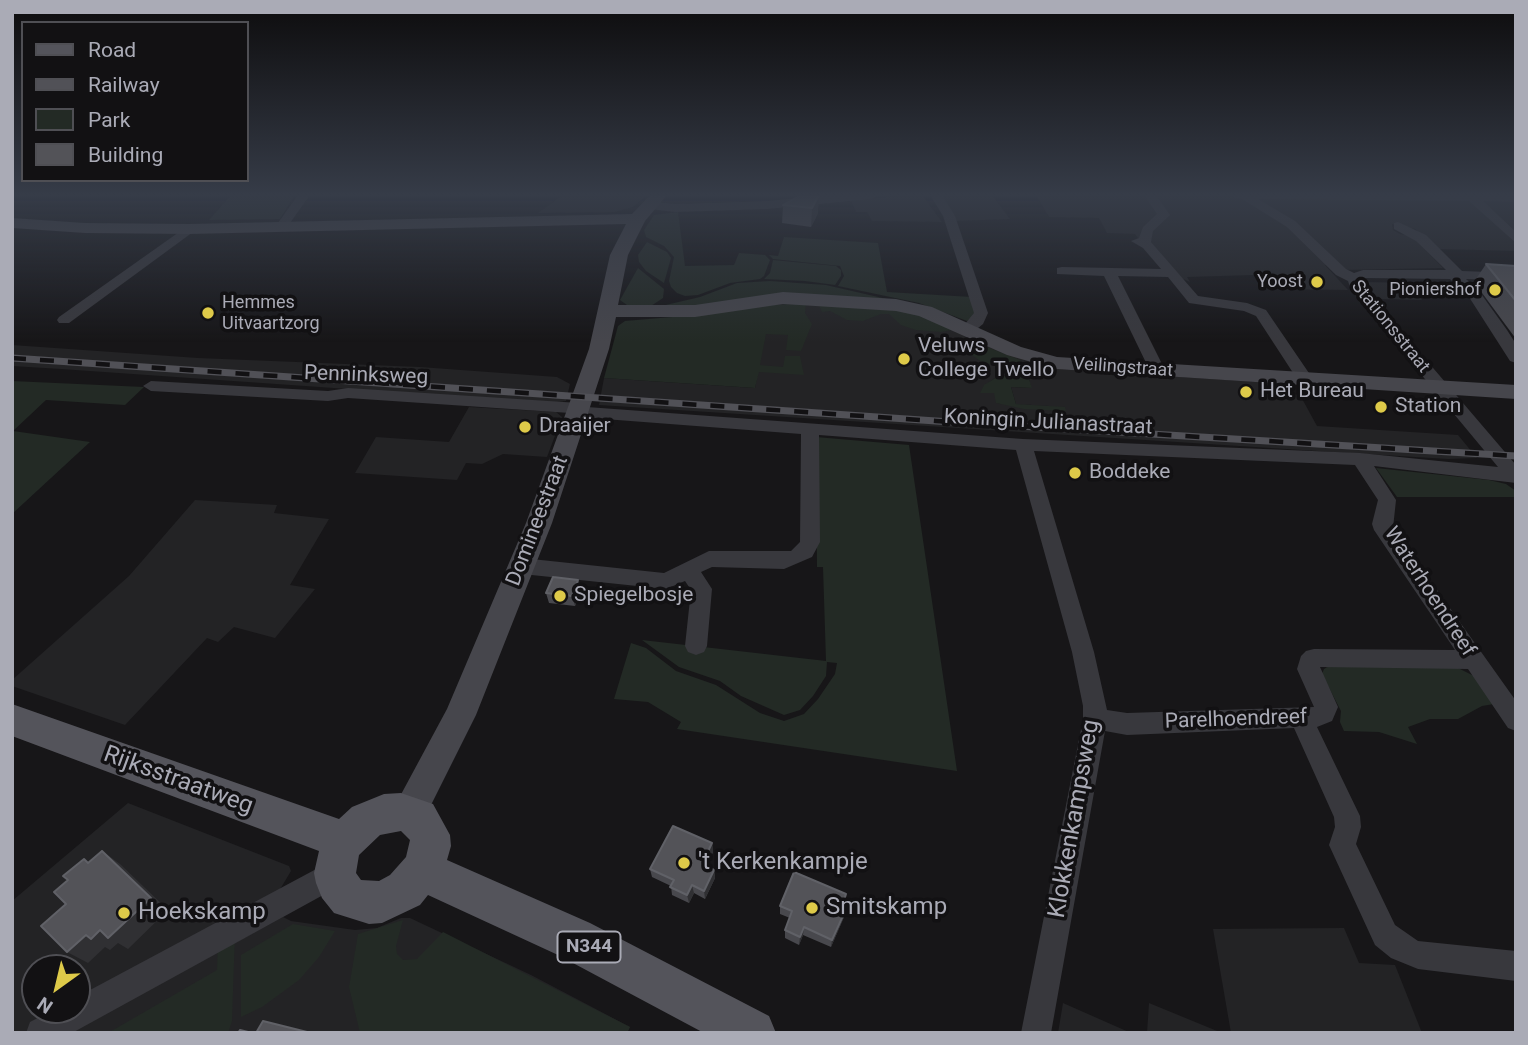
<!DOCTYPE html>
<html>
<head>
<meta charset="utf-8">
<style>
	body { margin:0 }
	#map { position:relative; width:1528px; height:1045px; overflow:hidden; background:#171618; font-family:Roboto,sans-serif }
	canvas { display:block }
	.frame { position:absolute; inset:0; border:14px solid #aaabb6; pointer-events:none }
	.legend { position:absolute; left:21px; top:21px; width:228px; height:161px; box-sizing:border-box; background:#121113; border:2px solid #4f4f54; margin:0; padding:9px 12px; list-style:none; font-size:21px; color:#aaabb6 }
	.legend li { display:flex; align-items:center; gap:14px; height:35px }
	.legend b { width:35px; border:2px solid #4f4f54 }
	.north { position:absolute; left:21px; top:954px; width:70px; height:70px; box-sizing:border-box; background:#121113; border:2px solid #4f4f54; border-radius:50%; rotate:214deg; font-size:19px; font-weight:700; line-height:28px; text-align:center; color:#aaabb6 }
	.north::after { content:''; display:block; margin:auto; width:24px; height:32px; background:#deca49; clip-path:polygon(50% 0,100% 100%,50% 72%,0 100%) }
</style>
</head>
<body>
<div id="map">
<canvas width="1528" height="1045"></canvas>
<div class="frame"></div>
<ul class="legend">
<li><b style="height:9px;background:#54545b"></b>Road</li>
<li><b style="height:9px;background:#515157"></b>Railway</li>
<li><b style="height:19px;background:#232a25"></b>Park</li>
<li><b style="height:19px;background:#535358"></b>Building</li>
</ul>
<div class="north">N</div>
</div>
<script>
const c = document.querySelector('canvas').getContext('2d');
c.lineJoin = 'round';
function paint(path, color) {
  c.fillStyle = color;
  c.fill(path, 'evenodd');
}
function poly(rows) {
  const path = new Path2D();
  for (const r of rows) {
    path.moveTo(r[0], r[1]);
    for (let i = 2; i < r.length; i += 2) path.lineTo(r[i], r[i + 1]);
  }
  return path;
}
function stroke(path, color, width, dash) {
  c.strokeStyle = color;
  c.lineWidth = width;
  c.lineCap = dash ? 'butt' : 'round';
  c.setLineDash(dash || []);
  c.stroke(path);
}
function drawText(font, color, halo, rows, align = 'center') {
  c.font = font + ' Roboto,sans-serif';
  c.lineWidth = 7;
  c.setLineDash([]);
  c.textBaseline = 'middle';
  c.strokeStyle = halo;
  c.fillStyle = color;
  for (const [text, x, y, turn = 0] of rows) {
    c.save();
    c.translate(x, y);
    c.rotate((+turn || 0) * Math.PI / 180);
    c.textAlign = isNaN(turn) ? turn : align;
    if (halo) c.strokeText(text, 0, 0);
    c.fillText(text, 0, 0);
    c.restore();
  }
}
paint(poly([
	[563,195,647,195,633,207,615,212,538,213],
	[906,195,922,195,942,222,872,221,867,212,856,212,851,201],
	[940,195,992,195,1010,219,956,221],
	[1036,195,1465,195,1516,201,1516,251,1437,249,1415,229,1392,224,1393,230,1400,234,1412,236,1443,268,1343,270,1338,265,1325,265,1348,290,1266,289,1254,275,1187,277,1190,282,1181,278,1149,240,1138,238,1135,234,1107,233,1099,218,1049,217],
	[1364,282,1417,283,1428,295,1421,300,1379,299],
	[771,302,902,310,1057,369,1287,384,1293,394,1300,395,1317,426,1458,435,1477,458,1448,459,1333,452,599,405,604,378,755,388],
	[998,376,1017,375,1029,379,1031,388,1011,387,1016,404,1065,407,997,403,995,393,987,384],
	[12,345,198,358,420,367,557,377,570,384,566,401,549,403,61,369,12,366],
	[469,407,556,412,562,417,547,457,503,454,482,464,466,463,457,480,355,473,376,437,449,442],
	[195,500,277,505,274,513,329,519,290,585,315,589,275,638,234,627,218,642,207,638,125,725,12,686,12,680,129,576],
	[128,803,289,866,291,871,276,896,77,1005,77,968,35,968,35,1010,68,1010,26,1033,12,1033,12,901],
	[283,917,291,921,355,930,377,928,401,918,410,918,531,975,630,1027,627,1033,68,1033],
	[1344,928,1359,963,1395,965,1422,1033,1231,1033,1213,929],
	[1063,1003,1131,1033,1058,1033],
	[1149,1003,1222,1033,1147,1033]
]), '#232325');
paint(poly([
	[231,195,295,195,280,219,209,220],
	[678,212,685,266,734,265,739,253,765,255,770,260,764,276,760,279,730,283,698,295,685,296,677,293,671,287,669,281,674,257,664,246,646,237,644,230,654,215],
	[784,237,878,243,887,292,972,297,976,312,974,318,967,321,919,303,838,286,844,276,840,266,773,259,769,255,778,256],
	[647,242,667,252,671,258,664,283,646,271,639,262,638,255],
	[773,260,836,266,841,270,841,276,835,285,805,281,764,279,770,273],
	[638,268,664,289,663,298,651,306,627,305,620,300],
	[770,281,826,285,900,302,657,307,700,297,737,283],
	[763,303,806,303,805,313,812,324,801,351,786,350,788,335,766,334,760,365,783,367,785,356,800,356,804,375,759,372,755,388,604,378,618,326,625,321,672,317],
	[818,303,914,312,952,330,941,332,916,330,901,325,889,314,881,314,863,321,847,320,830,311,822,312],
	[972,341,1020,360,1023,364,1003,367,982,362,966,351,966,344],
	[1023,374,1029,379,1032,388,1011,387,1016,404,1065,407,1066,411,1024,409,996,403,994,393,980,393,984,385,997,377],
	[12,381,144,387,125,405,46,400,13,431,90,442,12,514],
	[816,437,909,445,957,771,677,729,681,722,648,702,614,699,631,643,646,648,676,671,716,685,760,713,784,721,804,714,818,699,835,674,837,663,827,662,826,676,813,696,800,710,784,715,741,696,720,681,679,667,642,640,826,661,823,567,817,567],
	[1376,468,1489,480,1506,484,1516,491,1516,497,1397,497],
	[1329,666,1458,668,1474,676,1494,704,1482,706,1458,719,1430,719,1408,727,1417,744,1379,732,1344,731,1340,722,1341,711,1322,674,1324,669],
	[403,920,396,946,397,954,403,960,417,959,443,932,630,1027,627,1033,360,1033,349,987,358,934],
	[293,924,335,931,319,957,299,980,262,1007,241,1017,241,955],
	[235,933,232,1021,228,1033,108,1033,217,970,218,943]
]), '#232a25');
paint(poly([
	[298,195,310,195,285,230,277,230,275,227,298,195],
	[830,195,878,195,872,199,768,209,675,212,649,209,643,205,649,201,675,204,768,201,830,195],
	[930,195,942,195,955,216,988,313,983,324,972,333,962,333,960,330,974,313,943,216,930,195],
	[1144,195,1156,195,1170,215,1153,231,1151,242,1198,296,1247,303,1266,310,1313,379,1311,382,1299,382,1256,316,1244,311,1189,303,1168,277,1118,276,1165,370,1157,375,1151,373,1104,276,1057,274,1057,268,1062,267,1161,269,1143,248,1131,241,1139,238,1143,227,1157,214,1144,195],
	[1225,195,1516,195,1516,202,1483,201,1516,232,1516,243,1469,201,1258,199,1295,221,1346,269,1354,273,1363,270,1446,270,1416,241,1394,229,1394,223,1398,222,1426,235,1462,271,1516,273,1516,281,1466,279,1479,291,1507,330,1516,344,1516,363,1510,361,1469,297,1450,279,1366,278,1362,281,1363,286,1516,465,1516,483,1374,466,1396,500,1393,528,1516,701,1516,731,1508,728,1468,669,1320,667,1338,707,1332,721,1317,727,1360,816,1361,827,1356,844,1395,925,1418,941,1516,951,1516,981,1418,969,1391,958,1375,945,1329,845,1335,827,1334,817,1294,728,1127,735,1105,731,1051,1033,1021,1033,1083,719,1083,706,1072,652,1016,450,819,435,820,542,812,557,784,569,712,567,701,572,712,589,707,646,704,652,696,655,688,652,685,646,691,590,685,581,666,589,522,574,515,571,512,566,515,561,522,558,664,573,709,551,791,551,800,542,801,434,578,417,570,413,348,398,328,401,151,391,143,386,151,381,328,391,348,388,579,403,587,407,1023,439,1360,453,1498,467,1351,290,1348,281,1336,275,1287,227,1242,199,1225,195],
	[1034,451,1355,465,1378,500,1372,524,1374,530,1455,650,1314,649,1306,651,1301,656,1297,669,1314,707,1127,713,1107,710,1094,652,1034,451],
	[189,225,193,226,193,232,69,323,59,323,57,320,59,317,189,225],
	[335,859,345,863,349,873,345,883,72,1033,26,1033,30,1022,53,1010,77,1010,77,997,335,859]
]), '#38383d');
paint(poly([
	[650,195,667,195,645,221,628,255,618,305,695,305,783,292,896,299,932,307,1021,347,1057,357,1516,385,1516,399,1056,369,1007,355,919,316,896,311,783,304,695,317,616,317,609,349,552,523,476,715,421,825,409,830,397,825,391,813,447,709,526,523,589,349,610,255,626,224,189,234,85,233,12,228,12,218,85,223,189,224,632,214,650,195]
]), '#46464c');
paint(poly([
	[12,704,339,819,352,807,384,794,401,793,433,804,450,835,451,846,447,860,590,923,769,1016,776,1033,704,1033,558,955,428,895,420,905,382,923,369,924,334,913,322,898,316,883,314,873,319,851,12,736,12,704],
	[401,831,410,840,406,857,390,875,379,881,361,880,356,873,359,855,380,835,401,831]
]), '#54545b');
const rail = poly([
	[12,358,936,421,1516,456]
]);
stroke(rail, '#515157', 7);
stroke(rail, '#121113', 4.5, [14]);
paint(poly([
	[801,195,818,213,811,227,782,223,783,205],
	[1486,264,1516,266,1516,339,1474,282],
	[578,580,581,590,575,606,549,603,546,593],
	[712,843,713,852,706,866,714,870,715,878,705,899,694,893,689,903,672,895,671,886,652,877,650,869],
	[846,894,843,908,844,917,831,947,803,935,799,945,785,938,785,930,790,918,780,914,780,906]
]), '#48484d');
paint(poly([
	[819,195,818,213,811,227,812,208],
	[578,580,581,590,575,606,572,596],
	[712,843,713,852,703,872,702,864],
	[102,851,120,864,168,910,128,949,118,943,110,950,105,947,88,963,67,952,86,935,100,930],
	[714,870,715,878,705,899,704,891],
	[692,885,694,893,689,903,687,895],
	[846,909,844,917,831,947,832,940],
	[804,927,803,935,799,945,800,937]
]), '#303033');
const building = poly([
	[801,195,819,195,812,208,783,205,801,195],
	[1486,264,1516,266,1516,301,1486,264],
	[553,577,578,580,572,596,546,593,553,577],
	[673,826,712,843,702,864,714,870,704,891,692,885,687,895,670,887,674,880,650,869,673,826],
	[102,851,151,898,108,938,100,930,91,939,86,935,67,952,41,926,66,904,54,892,68,880,63,876,84,859,88,863,102,851],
	[794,872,846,894,842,907,846,909,832,940,804,927,800,937,785,930,792,911,780,906,794,872],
	[263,1021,311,1033,256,1033,263,1021],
	[240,1030,252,1033,238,1033,240,1030]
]);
paint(building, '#535358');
stroke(building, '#606167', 2);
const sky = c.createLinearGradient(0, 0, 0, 342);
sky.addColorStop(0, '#0d0c0d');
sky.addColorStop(0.57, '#363c48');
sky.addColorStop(1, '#363c4800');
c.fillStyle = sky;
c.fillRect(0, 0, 1528, 342);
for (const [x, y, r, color] of [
	[1317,282,7,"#deca49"],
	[1495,290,7,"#deca49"],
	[208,313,7,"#deca49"],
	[904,359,7,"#deca49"],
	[1246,392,7,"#deca49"],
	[1381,407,7,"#deca49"],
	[525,427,7,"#deca49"],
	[1075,473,7,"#deca49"],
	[560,596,7,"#deca49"],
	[684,863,7,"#deca49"],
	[812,908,7,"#deca49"],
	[124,913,7,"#deca49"]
]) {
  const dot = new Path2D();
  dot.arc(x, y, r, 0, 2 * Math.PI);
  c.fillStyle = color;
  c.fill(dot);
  stroke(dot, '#121113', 2.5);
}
drawText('18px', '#aaabb6', '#121113', [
	["Yoost",1303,282],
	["Pioniershof",1481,290],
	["Hemmes",222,303,"left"],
	["Uitvaartzorg",222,324,"left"]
], 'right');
drawText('18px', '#aaabb6', '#121113', [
	["Stationsstraat",1390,327,51],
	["Veilingstraat",1123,368,4]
]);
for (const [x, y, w] of [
	[589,947,63]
]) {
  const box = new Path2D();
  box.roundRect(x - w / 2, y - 15.5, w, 31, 5);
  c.fillStyle = '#121113';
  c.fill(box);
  stroke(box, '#aaabb6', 2);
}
drawText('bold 19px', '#aaabb6', null, [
	["N344",589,947]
]);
drawText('21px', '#aaabb6', '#121113', [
	["Veluws",918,347],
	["College Twello",918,371],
	["Het Bureau",1260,392],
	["Station",1395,407],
	["Draaijer",539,427],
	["Boddeke",1089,473],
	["Spiegelbosje",574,596]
], 'left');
drawText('21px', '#aaabb6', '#121113', [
	["Penninksweg",366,376,2],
	["Koningin Julianastraat",1048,423,3],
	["Domineestraat",538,521,-69],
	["Waterhoendreef",1429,592,57],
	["Parelhoendreef",1236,720,-2]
]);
drawText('24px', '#aaabb6', '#121113', [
	["Rijksstraatweg",178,781,20],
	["Klokkenkampsweg",1075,819,-80]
]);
drawText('24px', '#aaabb6', '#121113', [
	["'t Kerkenkampje",698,863],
	["Smitskamp",826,908],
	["Hoekskamp",138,913]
], 'left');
</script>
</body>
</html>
